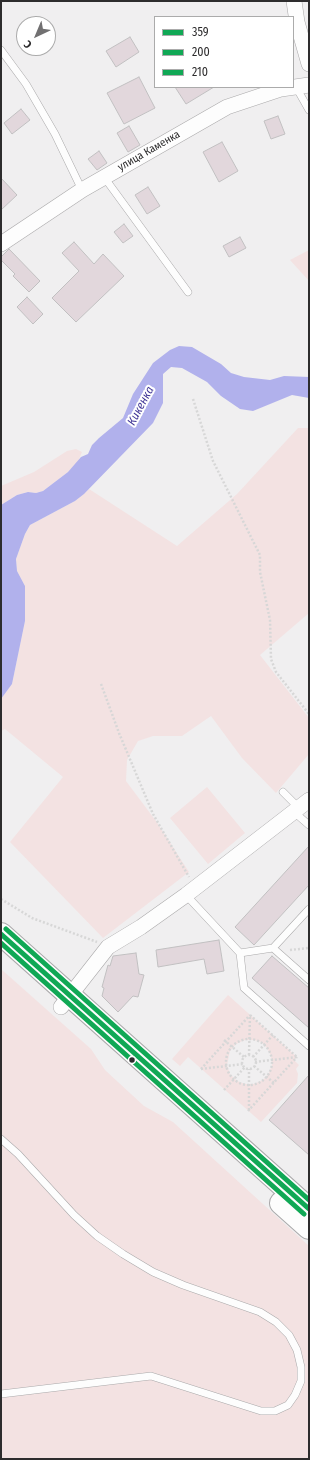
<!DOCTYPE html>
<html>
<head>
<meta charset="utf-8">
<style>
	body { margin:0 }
	#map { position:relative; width:310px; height:1460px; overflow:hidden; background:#f0eff0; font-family:"Fira Sans Condensed",sans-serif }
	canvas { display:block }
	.frame { position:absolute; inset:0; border:2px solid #2d2c2d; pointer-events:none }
	.legend { position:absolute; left:154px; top:16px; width:140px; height:72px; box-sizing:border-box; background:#fff; border:1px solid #ababab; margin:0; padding:5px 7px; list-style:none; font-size:12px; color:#2d2c2d }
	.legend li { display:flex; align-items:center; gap:8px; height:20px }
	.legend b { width:20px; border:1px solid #ababab }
	.north { position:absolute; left:16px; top:16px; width:40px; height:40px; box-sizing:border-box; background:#fff; border:1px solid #ababab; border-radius:50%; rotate:224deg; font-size:11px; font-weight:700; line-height:16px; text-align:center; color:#2d2c2d }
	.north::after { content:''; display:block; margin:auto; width:14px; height:18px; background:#717071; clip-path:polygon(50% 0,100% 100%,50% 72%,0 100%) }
</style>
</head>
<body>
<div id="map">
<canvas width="310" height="1460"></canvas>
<div class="frame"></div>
<ul class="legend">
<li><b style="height:5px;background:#10a855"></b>359</li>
<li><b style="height:5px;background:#10a855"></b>200</li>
<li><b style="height:5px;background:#10a855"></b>210</li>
</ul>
<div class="north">С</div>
</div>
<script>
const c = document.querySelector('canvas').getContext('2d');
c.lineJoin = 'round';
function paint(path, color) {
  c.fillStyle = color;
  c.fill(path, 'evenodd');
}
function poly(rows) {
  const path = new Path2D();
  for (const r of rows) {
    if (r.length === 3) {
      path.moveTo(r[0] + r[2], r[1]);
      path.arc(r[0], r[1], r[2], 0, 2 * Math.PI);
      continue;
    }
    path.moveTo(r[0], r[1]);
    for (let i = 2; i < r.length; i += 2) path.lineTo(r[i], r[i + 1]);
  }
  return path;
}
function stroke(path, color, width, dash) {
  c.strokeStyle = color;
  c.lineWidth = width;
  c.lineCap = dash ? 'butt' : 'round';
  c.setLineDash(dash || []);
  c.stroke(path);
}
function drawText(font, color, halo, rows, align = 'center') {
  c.font = font + ' "Fira Sans Condensed",sans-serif';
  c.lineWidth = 4;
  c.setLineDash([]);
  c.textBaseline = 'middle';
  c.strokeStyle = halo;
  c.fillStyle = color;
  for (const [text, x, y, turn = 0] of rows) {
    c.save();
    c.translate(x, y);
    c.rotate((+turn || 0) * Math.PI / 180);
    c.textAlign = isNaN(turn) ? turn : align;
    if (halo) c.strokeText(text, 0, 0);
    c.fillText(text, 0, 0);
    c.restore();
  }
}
paint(poly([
	[309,250,309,281,290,260],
	[298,428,309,428,309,613,260,655,309,718,309,754,276,793,242,758,211,716,182,736,153,736,138,741,127,760,126,781,156,821,189,872,103,938,10,842,63,777,5,729,1,731,1,699,12,684,25,621,25,586,17,571,16,559,25,534,30,525,75,501,89,489,177,546,237,494],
	[76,449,82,452,77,464,68,472,43,491,36,493,28,492,17,495,1,505,1,486,34,472,67,451],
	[207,787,245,833,208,864,170,818],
	[1,969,91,1049,105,1070,144,1106,173,1122,309,1246,309,1459,1,1459],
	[228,995,297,1057,294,1060,299,1065,296,1069,298,1074,297,1083,261,1122,188,1057,180,1066,172,1059],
	[245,1040,254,1040,261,1042,267,1048,271,1056,272,1065,269,1073,263,1080,254,1084,245,1084,237,1081,230,1074,227,1065,230,1051,236,1044]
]), '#f3e2e2');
paint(poly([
	[179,346,192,347,221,364,231,373,244,377,270,380,284,376,309,377,309,398,292,395,253,411,240,409,221,396,207,382,182,368,171,367,163,374,163,403,153,423,84,494,75,501,30,525,25,534,16,559,17,571,25,586,25,621,12,684,1,699,1,505,17,495,28,492,36,493,43,491,68,472,81,457,88,454,92,445,99,438,123,418,133,394,153,363,170,350]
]), '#b1b1ec');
const building = poly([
	[130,37,139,52,116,67,106,51,130,37],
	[139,77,155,108,124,124,107,93,139,77],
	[175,87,214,87,186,104,175,87],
	[21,109,30,120,12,134,4,123,21,109],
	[278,116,285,134,271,139,264,121,278,116],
	[129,126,140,145,128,152,117,133,129,126],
	[222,142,238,171,219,182,203,152,222,142],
	[99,151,107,163,97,170,88,159,99,151],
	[1,178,17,195,1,210,1,178],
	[148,187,160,206,147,214,135,195,148,187],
	[124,224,133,236,123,243,114,232,124,224],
	[240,237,246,248,229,257,223,246,240,237],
	[74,242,94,264,103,254,124,276,76,322,52,298,79,271,62,253,74,242],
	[9,249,40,281,29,292,13,276,15,274,1,260,1,257,9,249],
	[27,297,43,314,33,324,17,307,27,297],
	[309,846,309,885,254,945,235,927,309,846],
	[219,940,224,971,207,974,204,959,158,967,156,950,219,940],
	[136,953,139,974,144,975,138,997,133,996,118,1012,102,996,104,988,102,987,108,965,110,966,113,956,136,953],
	[272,956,309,988,309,1028,252,978,272,956],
	[309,1075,309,1155,269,1120,309,1075]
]);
paint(building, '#e2d7dc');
stroke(building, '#c1c0c1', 1);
const service = poly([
	[1,50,26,84,55,134,82,190],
	[296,87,309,110],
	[104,177,188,292],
	[283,792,299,808],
	[294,812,309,825],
	[186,895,240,953,244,988,309,1046],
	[273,948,309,980],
	[240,953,273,948,309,909],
	[1,1139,18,1154,74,1215,97,1236,123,1254,153,1272,183,1285,260,1312,276,1322,289,1335,297,1350,301,1367,301,1381,295,1395,288,1405,275,1411,261,1411,151,1376,1,1394]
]);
const minor = poly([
	[294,1,297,22,309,64],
	[1,244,82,190,227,107,281,89,309,85],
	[61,1007,108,947,141,927,186,895,309,800]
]);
const primary = poly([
	[1,934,309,1209],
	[281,1203,309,1228]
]);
stroke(service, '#aaa9aa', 8);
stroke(minor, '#aaa9aa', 16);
stroke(primary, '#aaa9aa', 24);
stroke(poly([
	[193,399,213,461,260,555,260,572,270,620,271,659,276,672,309,714],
	[101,684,119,733,153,814,189,877],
	[1,899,32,918,97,942],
	[290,950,309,948],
	[250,1015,297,1057],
	[249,1062,23],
	[224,1040,244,1057],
	[249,1055,250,1015],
	[249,1062,7],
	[253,1057,273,1035],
	[255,1062,297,1057],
	[254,1066,274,1083],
	[201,1069,250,1015],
	[201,1069,243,1064],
	[224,1090,245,1067],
	[249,1110,249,1069],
	[248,1111,297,1057]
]), '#d7d7d7', 2.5, [2, 2]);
stroke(service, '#fdfdfd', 7);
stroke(minor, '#fdfdfd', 15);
stroke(primary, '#fdfdfd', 22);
stroke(poly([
	[1,934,309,1209]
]), '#10a855', 5);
stroke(poly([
	[1,943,304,1214]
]), '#10a855', 5);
stroke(poly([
	[6,929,309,1200]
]), '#10a855', 5);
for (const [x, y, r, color] of [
	[132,1060,3.5,"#2d2c2d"]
]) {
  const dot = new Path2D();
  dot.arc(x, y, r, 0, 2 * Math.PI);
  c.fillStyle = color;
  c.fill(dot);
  stroke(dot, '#fff', 1.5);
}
drawText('11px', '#2d2c2d', '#fff', [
	["улица Каменка",149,151,-30]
]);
drawText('italic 12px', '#403596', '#fff', [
	["Кикенка",141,406,-62]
]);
</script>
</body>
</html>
